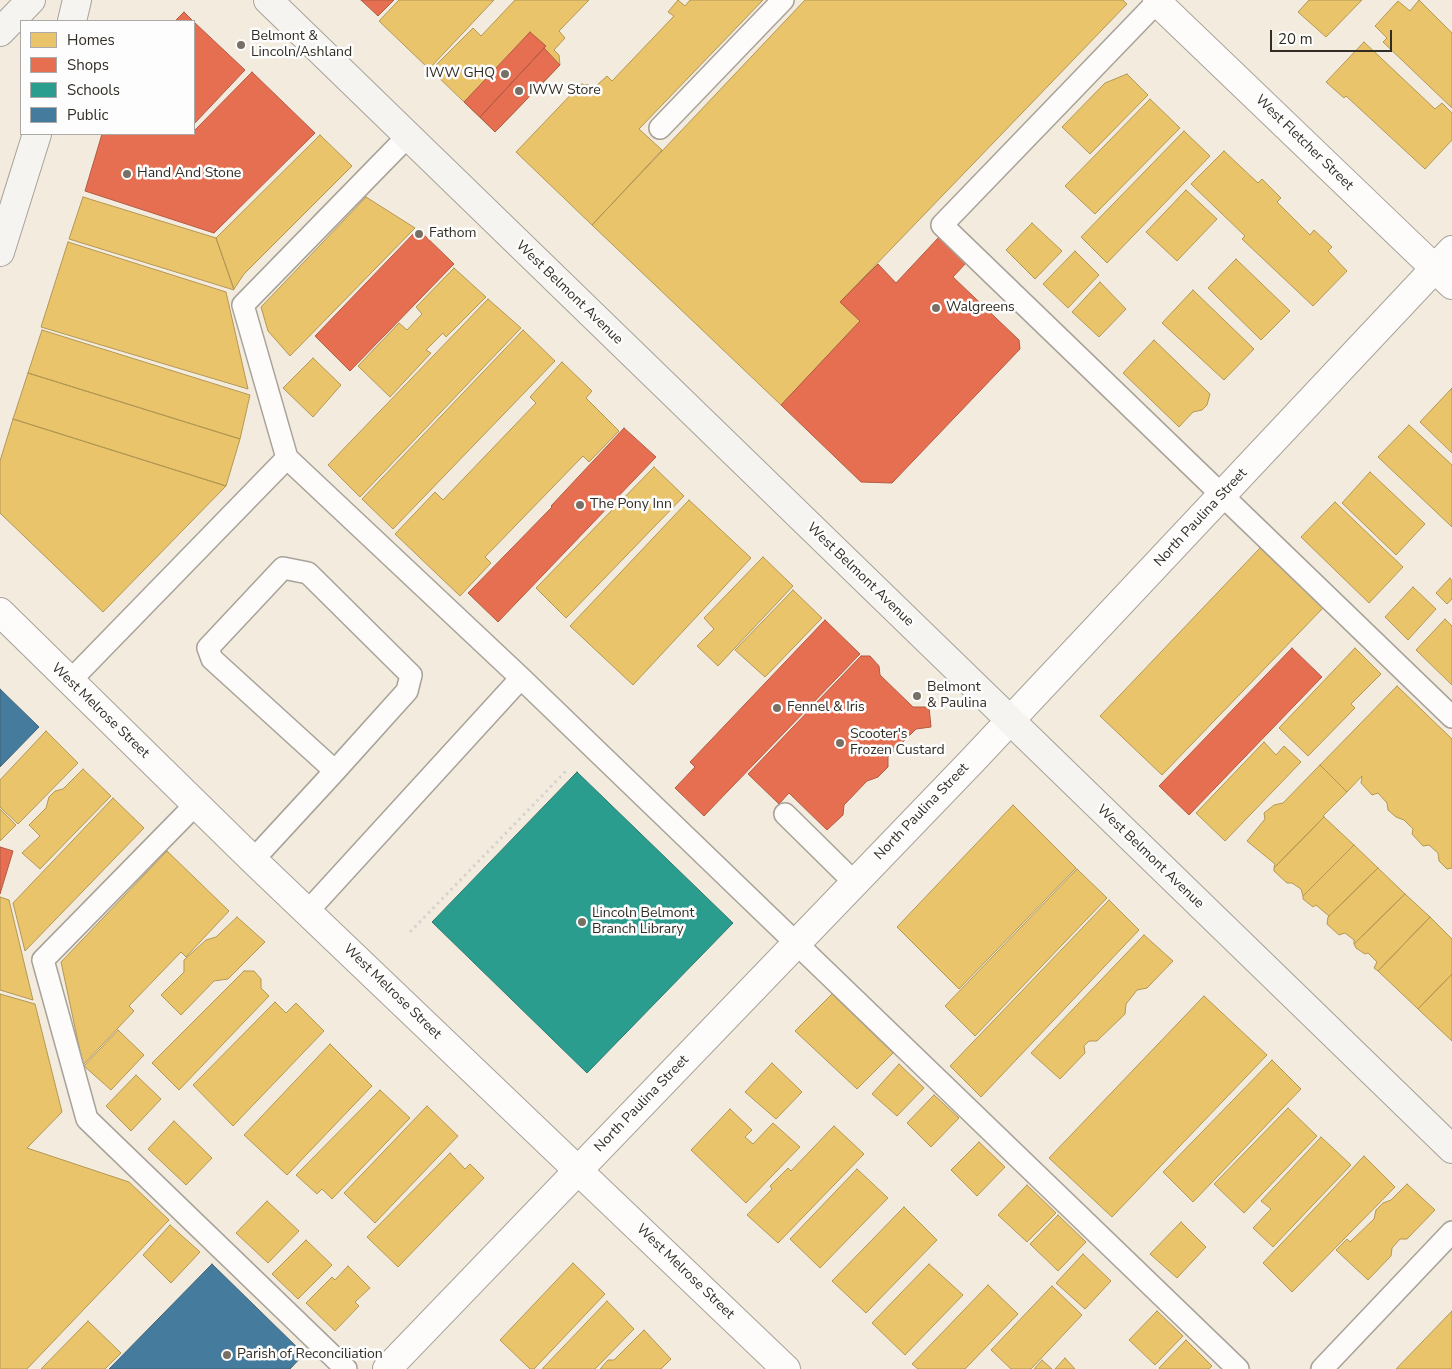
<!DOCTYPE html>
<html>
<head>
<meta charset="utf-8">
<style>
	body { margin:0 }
	#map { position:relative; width:1452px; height:1369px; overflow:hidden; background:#f3ebde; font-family:"Nunito Sans",sans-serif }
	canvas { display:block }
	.legend { position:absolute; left:20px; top:20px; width:175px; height:115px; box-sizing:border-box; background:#fdfdfd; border:1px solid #acaaa6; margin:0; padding:6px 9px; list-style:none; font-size:15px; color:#322d24 }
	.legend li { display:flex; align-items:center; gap:10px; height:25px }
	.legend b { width:25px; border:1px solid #acaaa6 }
	.scale { position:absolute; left:1270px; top:30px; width:122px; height:22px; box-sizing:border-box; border:2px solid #322d24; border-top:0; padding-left:6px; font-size:15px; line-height:18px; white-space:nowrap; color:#322d24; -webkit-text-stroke:4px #fdfdfd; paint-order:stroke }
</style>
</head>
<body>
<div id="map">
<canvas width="1452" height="1369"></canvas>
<ul class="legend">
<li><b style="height:14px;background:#e9c46a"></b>Homes</li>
<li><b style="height:14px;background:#e76f51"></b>Shops</li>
<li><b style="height:14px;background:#2a9d8f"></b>Schools</li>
<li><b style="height:14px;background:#457b9d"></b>Public</li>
</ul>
<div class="scale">20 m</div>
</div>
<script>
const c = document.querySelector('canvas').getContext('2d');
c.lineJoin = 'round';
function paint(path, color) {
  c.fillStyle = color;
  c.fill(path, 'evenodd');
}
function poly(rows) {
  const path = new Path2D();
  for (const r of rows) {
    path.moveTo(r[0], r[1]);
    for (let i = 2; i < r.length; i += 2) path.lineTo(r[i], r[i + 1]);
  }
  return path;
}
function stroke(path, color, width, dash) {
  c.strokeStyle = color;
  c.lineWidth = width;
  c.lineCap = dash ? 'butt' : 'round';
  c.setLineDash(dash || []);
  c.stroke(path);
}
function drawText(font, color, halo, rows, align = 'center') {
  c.font = font + ' "Nunito Sans",sans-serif';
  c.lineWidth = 5;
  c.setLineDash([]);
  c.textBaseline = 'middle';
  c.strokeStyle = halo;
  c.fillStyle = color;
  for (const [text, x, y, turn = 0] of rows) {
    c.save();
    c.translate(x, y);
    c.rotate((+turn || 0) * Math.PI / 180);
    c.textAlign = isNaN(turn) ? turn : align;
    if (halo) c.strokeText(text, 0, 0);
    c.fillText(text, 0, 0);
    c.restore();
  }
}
const homes = poly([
	[399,0,494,0,429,69,379,21,399,0],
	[515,0,589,0,559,31,565,38,554,50,559,55,560,65,495,132,431,70,473,28,481,36,515,0],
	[678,0,685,6,690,0,763,0,639,129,662,150,592,225,516,152,581,84,596,86,607,76,612,81,674,16,668,12,678,0],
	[805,0,1123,0,1127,4,840,302,860,321,781,405,592,225,805,0],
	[1309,0,1362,0,1326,37,1298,12,1309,0],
	[1419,0,1452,33,1452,108,1383,42,1387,38,1375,26,1398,1,1410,11,1419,0],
	[1364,42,1435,109,1442,103,1452,113,1452,140,1425,169,1346,96,1344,98,1326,82,1364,42],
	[1127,74,1148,95,1090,154,1062,127,1105,83,1127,74],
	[1150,99,1180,128,1095,214,1065,186,1150,99],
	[1184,131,1210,156,1107,263,1081,237,1184,131],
	[320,135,352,166,244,274,234,289,216,238,320,135],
	[1224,151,1258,183,1262,179,1281,198,1277,202,1310,235,1314,230,1332,247,1328,251,1347,271,1313,306,1242,239,1245,236,1191,184,1224,151],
	[1186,190,1217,219,1177,261,1146,232,1186,190],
	[83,197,216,238,234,290,69,239,83,197],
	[366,197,415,228,290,356,268,331,261,307,366,197],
	[1032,223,1062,251,1035,279,1006,250,1032,223],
	[68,242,226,292,248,389,41,327,68,242],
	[1075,251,1099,275,1068,308,1043,284,1075,251],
	[1236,259,1290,311,1261,340,1208,288,1236,259],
	[454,268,486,297,446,337,443,333,426,350,431,353,390,397,358,366,399,323,407,330,422,314,416,307,454,268],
	[1100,282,1126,309,1099,337,1072,312,1100,282],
	[1193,290,1254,349,1224,380,1162,323,1193,290],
	[488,299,521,328,360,497,328,465,488,299],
	[42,330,250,395,240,439,28,373,42,330],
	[523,330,555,361,393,529,362,499,523,330],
	[1154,340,1210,394,1207,405,1202,410,1193,412,1179,427,1123,373,1154,340],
	[313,358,341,385,313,417,283,388,313,358],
	[562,362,592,391,586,398,619,431,589,462,583,456,485,557,491,563,460,596,395,534,435,492,443,500,536,403,530,397,562,362],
	[28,373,240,439,226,486,13,419,28,373],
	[1452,388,1452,453,1420,422,1452,388],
	[13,419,226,486,103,612,0,513,0,461,13,419],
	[1409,425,1452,465,1452,527,1378,457,1409,425],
	[654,467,684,496,566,618,536,588,654,467],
	[1370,472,1425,524,1396,555,1342,503,1370,472],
	[689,500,751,558,633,685,570,626,689,500],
	[1335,502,1403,567,1369,603,1301,537,1335,502],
	[1260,548,1323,608,1162,775,1100,716,1260,548],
	[763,557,793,586,718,666,697,646,714,629,704,618,763,557],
	[1450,578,1452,581,1452,599,1447,604,1436,593,1450,578],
	[1413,587,1436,609,1408,640,1385,617,1413,587],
	[793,590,822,618,765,677,735,650,793,590],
	[1445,619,1452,626,1452,685,1416,650,1445,619],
	[1355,648,1381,674,1351,704,1355,708,1308,756,1279,728,1355,648],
	[1397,686,1452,739,1452,868,1447,869,1439,861,1438,853,1429,845,1423,846,1412,834,1413,829,1404,820,1396,817,1388,810,1387,803,1378,793,1372,795,1361,783,1362,776,1347,792,1320,765,1397,686],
	[46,731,78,763,18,824,0,807,0,780,46,731],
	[1264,742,1276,755,1284,746,1301,762,1225,841,1196,813,1264,742],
	[1320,765,1347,792,1323,816,1324,817,1274,868,1275,864,1247,841,1265,819,1264,813,1274,805,1283,803,1320,765],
	[83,769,111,796,40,869,22,853,40,836,29,825,46,808,49,797,55,791,63,789,83,769],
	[113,798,144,828,25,951,13,903,113,798],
	[1013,805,1076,868,959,989,897,927,1013,805],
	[0,809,16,825,0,841,0,809],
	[1324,817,1354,845,1303,896,1301,889,1292,883,1287,883,1274,871,1274,868,1324,817],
	[1354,845,1378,868,1328,917,1329,916,1316,905,1313,907,1303,899,1303,896,1354,845],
	[167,851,229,911,186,957,181,952,129,1006,134,1011,83,1065,61,962,167,851],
	[1378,868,1405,894,1354,944,1354,940,1345,933,1339,935,1327,924,1328,917,1378,868],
	[1077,869,1107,898,975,1036,945,1006,1077,869],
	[1405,894,1430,917,1378,971,1374,968,1377,962,1368,953,1365,954,1356,948,1354,944,1405,894],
	[0,897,9,900,33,1000,0,990,0,897],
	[1109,900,1139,930,981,1097,950,1066,1109,900],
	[237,917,265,942,228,979,214,981,181,1015,161,995,184,972,184,960,206,940,216,937,237,917],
	[1430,917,1452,939,1452,974,1418,1009,1378,971,1430,917],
	[1144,935,1173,961,1147,988,1137,990,1126,1004,1125,1014,1097,1041,1089,1041,1084,1046,1085,1053,1060,1079,1031,1053,1144,935],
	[244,971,254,971,261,979,261,988,269,996,179,1090,152,1063,244,971],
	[1452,974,1452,1041,1418,1009,1452,974],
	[0,994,35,1004,62,1112,27,1148,129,1182,169,1220,27,1369,0,1369,0,994],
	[832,994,893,1053,857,1089,795,1031,832,994],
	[1204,996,1267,1055,1112,1217,1049,1158,1204,996],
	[275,1002,286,1013,296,1003,324,1031,233,1126,193,1085,275,1002],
	[118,1030,144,1055,111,1090,84,1066,118,1030],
	[330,1044,372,1086,287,1175,244,1135,330,1044],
	[1272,1060,1301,1089,1193,1202,1163,1172,1272,1060],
	[772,1063,802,1092,776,1119,745,1092,772,1063],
	[899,1064,924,1088,897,1116,872,1094,899,1064],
	[136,1075,161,1099,131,1131,106,1106,136,1075],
	[380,1090,410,1118,332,1199,322,1189,317,1194,296,1175,380,1090],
	[934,1095,959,1118,931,1147,907,1123,934,1095],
	[427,1106,458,1136,375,1223,344,1193,427,1106],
	[1288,1108,1317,1136,1244,1213,1214,1184,1288,1108],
	[730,1109,752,1130,745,1137,753,1144,773,1123,800,1147,746,1203,691,1150,730,1109],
	[174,1121,212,1158,186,1185,148,1149,174,1121],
	[834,1126,864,1154,778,1243,747,1215,772,1189,770,1186,788,1168,791,1171,834,1126],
	[1321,1137,1351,1165,1273,1247,1253,1228,1271,1209,1261,1201,1321,1137],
	[979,1142,1005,1167,977,1196,951,1170,979,1142],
	[450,1153,465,1169,470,1164,484,1178,398,1267,367,1237,450,1153],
	[1364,1156,1395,1187,1292,1292,1263,1263,1364,1156],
	[857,1169,888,1198,820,1268,790,1239,857,1169],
	[1407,1184,1435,1210,1407,1239,1400,1239,1392,1248,1391,1256,1368,1280,1336,1250,1347,1239,1350,1242,1374,1219,1376,1210,1383,1203,1391,1200,1407,1184],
	[1027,1185,1056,1213,1027,1242,998,1215,1027,1185],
	[267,1201,299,1231,268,1263,236,1233,267,1201],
	[904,1207,937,1240,866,1313,832,1281,904,1207],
	[1058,1215,1086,1242,1058,1271,1030,1244,1058,1215],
	[1181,1222,1206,1247,1177,1278,1150,1254,1181,1222],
	[170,1225,200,1252,171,1283,143,1255,170,1225],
	[306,1240,332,1265,298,1299,272,1274,306,1240],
	[1083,1254,1111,1281,1085,1309,1056,1283,1083,1254],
	[573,1263,605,1294,534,1369,530,1369,500,1340,573,1263],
	[929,1264,963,1295,905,1355,872,1323,929,1264],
	[348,1266,370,1288,355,1302,359,1306,335,1331,306,1303,332,1277,335,1280,348,1266],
	[988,1285,1018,1314,965,1369,918,1369,912,1364,988,1285],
	[1052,1286,1082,1315,1031,1369,1011,1369,991,1350,1052,1286],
	[607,1301,634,1329,595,1369,542,1369,607,1301],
	[1157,1311,1183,1336,1155,1365,1129,1340,1157,1311],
	[1452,1311,1452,1369,1396,1369,1452,1311],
	[88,1321,121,1353,105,1369,41,1369,88,1321],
	[644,1330,671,1359,661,1369,600,1369,608,1360,614,1360,644,1330],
	[1186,1340,1212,1366,1209,1369,1160,1369,1159,1368,1186,1340],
	[1065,1358,1075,1369,1055,1369,1065,1358],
	[1042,1360,1052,1369,1034,1369,1042,1360]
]);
paint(homes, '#e9c46a');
stroke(homes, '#b29755', 1);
const shops = poly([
	[361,0,394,0,378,16,361,0],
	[184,12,193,21,175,21,184,12],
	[194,22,245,70,194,124,194,22],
	[530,32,546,46,480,117,464,102,530,32],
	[544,48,560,65,495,132,480,117,544,48],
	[252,72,315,133,214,233,85,191,102,134,194,134,194,131,252,72],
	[418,229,454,264,350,371,315,336,418,229],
	[939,237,966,263,953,277,1019,340,1020,349,892,483,861,482,781,405,860,321,840,302,878,264,896,283,939,237],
	[624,428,656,457,498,622,468,593,552,507,551,506,624,428],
	[825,620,860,654,704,816,675,788,695,767,690,762,825,620],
	[1292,648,1322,677,1189,815,1159,786,1292,648],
	[861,656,870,656,879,666,880,675,913,707,929,707,931,727,916,729,888,757,888,767,878,777,867,781,844,805,843,815,827,830,789,793,779,804,748,774,861,656],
	[0,847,13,851,0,894,0,847]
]);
paint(shops, '#e76f51');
stroke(shops, '#b15b44', 1);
const schools = poly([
	[577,772,733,923,587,1073,432,922,577,772]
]);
paint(schools, '#2a9d8f');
stroke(schools, '#2c7b6f', 1);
const public = poly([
	[0,689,39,727,0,767,0,689],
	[212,1264,304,1354,290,1369,109,1369,212,1264]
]);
paint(public, '#457b9d');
stroke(public, '#3f6479', 1);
const lane = poly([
	[1159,0,942,225,1452,717],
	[660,128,783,0],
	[408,136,243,305,287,458,521,678,1238,1369],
	[70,681,287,458],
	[196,804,43,960,87,1119,346,1369],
	[785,814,854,882],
	[253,860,335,771,407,691,411,675,308,573,283,568,208,648,212,659,335,771],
	[308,911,521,678],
	[1322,1369,1452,1232]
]);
const street = poly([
	[1157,2,1452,285],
	[0,612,253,860,786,1369],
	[387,1369,972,761,1452,250]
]);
const secondary = poly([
	[268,0,1452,1149],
	[72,21,77,0],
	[0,32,31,0],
	[0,252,37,134]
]);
stroke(lane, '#a8a299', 24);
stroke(street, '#a8a299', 30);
stroke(secondary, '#a8a299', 30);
stroke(poly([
	[410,932,568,769]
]), '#d5d2cf', 3, [2.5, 4]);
stroke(lane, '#fdfcfa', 21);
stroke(street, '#fdfcfa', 28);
stroke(secondary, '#f6f4f0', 28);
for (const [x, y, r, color] of [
	[241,45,5,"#767065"],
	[505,74,5,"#767065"],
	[519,91,5,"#767065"],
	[127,174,5,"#767065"],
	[419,234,5,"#767065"],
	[936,308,5,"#767065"],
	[580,505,5,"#767065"],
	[917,696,5,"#767065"],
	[777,708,5,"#767065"],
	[840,743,5,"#767065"],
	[582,922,5,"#767065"],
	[227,1355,5,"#767065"]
]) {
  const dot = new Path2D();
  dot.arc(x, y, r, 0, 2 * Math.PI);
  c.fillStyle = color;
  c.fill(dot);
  stroke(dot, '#fdfdfd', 2);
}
drawText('14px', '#322d24', '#fdfdfd', [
	["Belmont &",251,37],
	["Lincoln/Ashland",251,53],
	["IWW GHQ",495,74,"right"],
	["IWW Store",529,91],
	["Hand And Stone",137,174],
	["Fathom",429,234],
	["Walgreens",946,308],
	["The Pony Inn",590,505],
	["Belmont",927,688],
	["& Paulina",927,704],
	["Fennel & Iris",787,708],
	["Scooter's",850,735],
	["Frozen Custard",850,751],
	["Lincoln Belmont",592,914],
	["Branch Library",592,930],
	["Parish of Reconciliation",237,1355]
], 'left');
drawText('14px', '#322d24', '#fdfdfd', [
	["West Fletcher Street",1304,143,44],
	["West Belmont Avenue",569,293,44],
	["North Paulina Street",1201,518,-47],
	["West Belmont Avenue",860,575,44],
	["West Melrose Street",100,711,44],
	["North Paulina Street",922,812,-46],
	["West Belmont Avenue",1150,857,44],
	["West Melrose Street",392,992,44],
	["North Paulina Street",642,1104,-46],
	["West Melrose Street",685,1272,44]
]);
</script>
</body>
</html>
